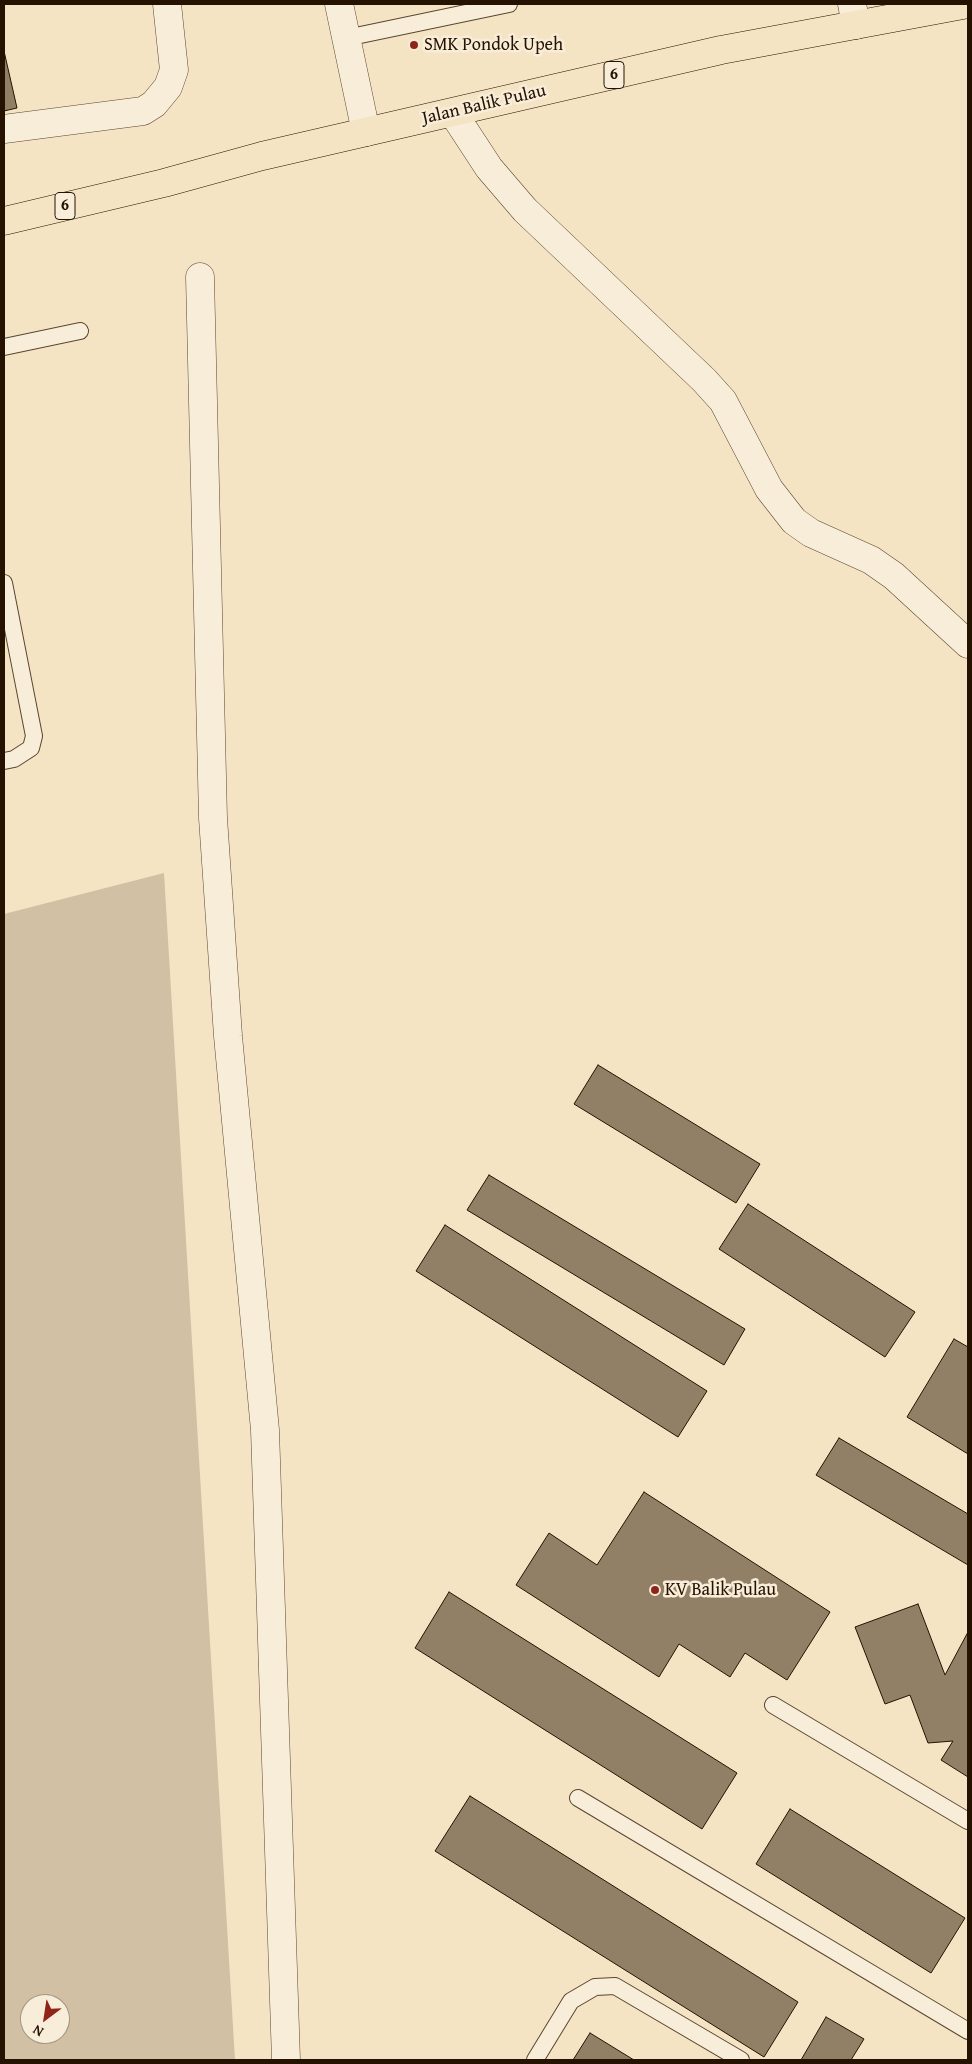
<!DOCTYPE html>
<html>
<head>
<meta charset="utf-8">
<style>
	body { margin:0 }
	#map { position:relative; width:972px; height:2064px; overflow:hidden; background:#f4e4c4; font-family:"Gentium Book Plus",serif }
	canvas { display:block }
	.frame { position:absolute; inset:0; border:5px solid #251200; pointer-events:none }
	.north { position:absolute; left:20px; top:1994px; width:50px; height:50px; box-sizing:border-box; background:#f8edd9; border:1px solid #a49582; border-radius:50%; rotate:211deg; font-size:14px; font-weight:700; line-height:20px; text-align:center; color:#251200 }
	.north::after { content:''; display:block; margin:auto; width:18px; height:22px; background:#8f2418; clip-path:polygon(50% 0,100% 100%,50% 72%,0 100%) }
</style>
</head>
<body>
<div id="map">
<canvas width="972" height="2064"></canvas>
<div class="frame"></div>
<div class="north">N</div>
</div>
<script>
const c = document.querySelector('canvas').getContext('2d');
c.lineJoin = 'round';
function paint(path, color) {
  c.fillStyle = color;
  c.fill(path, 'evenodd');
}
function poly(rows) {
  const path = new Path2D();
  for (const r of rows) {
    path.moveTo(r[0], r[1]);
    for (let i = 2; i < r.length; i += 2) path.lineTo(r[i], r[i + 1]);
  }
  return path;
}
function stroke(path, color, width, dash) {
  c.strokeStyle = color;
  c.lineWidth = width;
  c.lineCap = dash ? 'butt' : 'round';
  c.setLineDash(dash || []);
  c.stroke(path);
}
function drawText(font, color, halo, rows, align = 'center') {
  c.font = font + ' "Gentium Book Plus",serif';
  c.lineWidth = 5;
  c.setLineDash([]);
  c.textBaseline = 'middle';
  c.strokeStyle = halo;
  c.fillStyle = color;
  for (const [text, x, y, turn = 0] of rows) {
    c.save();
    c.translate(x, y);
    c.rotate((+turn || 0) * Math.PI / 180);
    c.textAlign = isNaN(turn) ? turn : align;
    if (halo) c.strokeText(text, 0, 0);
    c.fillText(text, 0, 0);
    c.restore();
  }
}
paint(poly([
	[164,873,235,2060,4,2060,4,914],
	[30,2004,60,2004,60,2034,30,2034]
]), '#d1c0a3');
const building = poly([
	[4,51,17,108,4,111,4,51],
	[598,1065,760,1164,736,1203,574,1104,598,1065],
	[489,1175,745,1329,724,1365,467,1210,489,1175],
	[748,1204,915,1312,885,1357,719,1249,748,1204],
	[445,1225,707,1391,678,1437,416,1271,445,1225],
	[954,1339,968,1347,968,1454,907,1417,954,1339],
	[839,1438,968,1514,968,1565,816,1475,839,1438],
	[644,1492,830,1612,787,1680,745,1653,730,1677,679,1644,659,1677,516,1585,549,1533,597,1565,644,1492],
	[449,1592,737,1773,702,1829,415,1648,449,1592],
	[918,1604,945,1675,968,1632,968,1777,941,1760,953,1741,928,1743,910,1695,885,1704,855,1627,918,1604],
	[470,1796,798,2002,764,2057,435,1851,470,1796],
	[790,1809,965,1918,931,1973,756,1864,790,1809],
	[826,2017,864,2039,851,2060,801,2060,826,2017],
	[590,2033,634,2060,573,2060,590,2033]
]);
paint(building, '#917f66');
stroke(building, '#251200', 1);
const service = poly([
	[346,38,509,4],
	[4,347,80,331],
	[4,583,34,736,31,748,14,759,4,761],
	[773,1705,968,1821],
	[578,1798,968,2031],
	[535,2060,571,2001,595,1987,615,1986,741,2060]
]);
const minor = poly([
	[339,4,366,132],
	[852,4,856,25],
	[453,113,489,168,525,210,704,380,723,401,769,489,794,521,811,533,871,560,894,576,968,644],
	[4,129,143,111,154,104,168,87,174,70,167,4],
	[200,277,213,818,228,1036,265,1430,286,2060]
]);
const primary = poly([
	[4,221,164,183,262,156,721,50,968,4]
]);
stroke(service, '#594631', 18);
stroke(minor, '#594631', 29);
stroke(primary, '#251200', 29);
stroke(service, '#f8edd9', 16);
stroke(minor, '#f8edd9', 28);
stroke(primary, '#f4e4c4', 28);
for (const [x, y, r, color] of [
	[414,45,5,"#8f2418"],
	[655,1590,5,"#8f2418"]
]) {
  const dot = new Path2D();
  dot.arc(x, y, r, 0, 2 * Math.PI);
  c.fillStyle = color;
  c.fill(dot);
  stroke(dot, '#f8edd9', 2);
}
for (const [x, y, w] of [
	[614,75,20],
	[65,206,20]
]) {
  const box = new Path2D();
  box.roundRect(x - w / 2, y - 13.5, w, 27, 4);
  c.fillStyle = '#f8edd9';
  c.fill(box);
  stroke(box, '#251200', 1);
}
drawText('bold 16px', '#251200', null, [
	["6",614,75],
	["6",65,206]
]);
drawText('18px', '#251200', '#f8edd9', [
	["SMK Pondok Upeh",424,45],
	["KV Balik Pulau",665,1590]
], 'left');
drawText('18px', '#251200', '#f8edd9', [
	["Jalan Balik Pulau",484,105,-13]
]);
</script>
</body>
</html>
